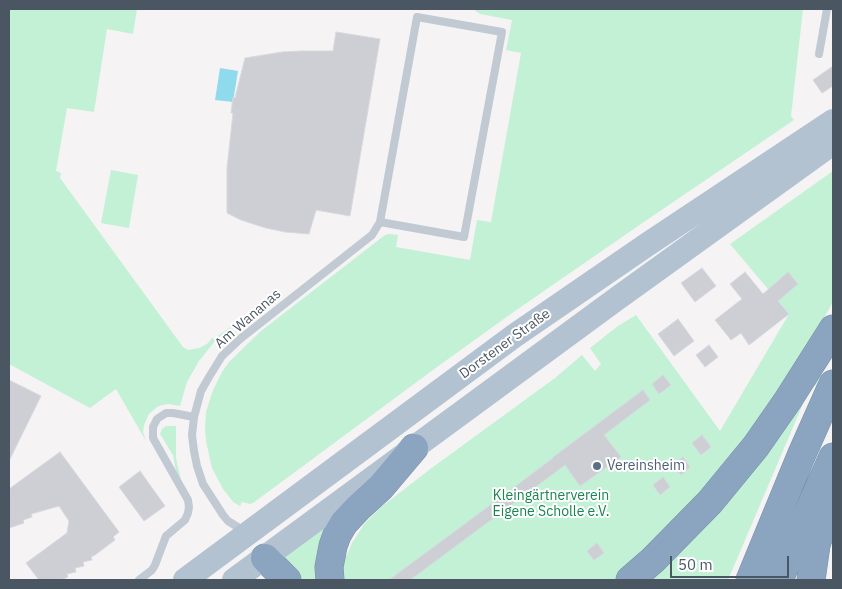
<!DOCTYPE html>
<html>
<head>
<meta charset="utf-8">
<style>
	body { margin:0 }
	#map { position:relative; width:842px; height:589px; overflow:hidden; background:#f5f3f3; font-family:"IBM Plex Sans",sans-serif }
	canvas { display:block }
	.frame { position:absolute; inset:0; border:10px solid #4a5661; pointer-events:none }
	.scale { position:absolute; left:670px; top:556px; width:119px; height:22px; box-sizing:border-box; border:2px solid #4a5661; border-top:0; padding-left:6px; font-size:15px; line-height:18px; white-space:nowrap; color:#4a5661; -webkit-text-stroke:4px #fff; paint-order:stroke }
</style>
</head>
<body>
<div id="map">
<canvas width="842" height="589"></canvas>
<div class="frame"></div>
<div class="scale">50 m</div>
</div>
<script>
const c = document.querySelector('canvas').getContext('2d');
c.lineJoin = 'round';
function paint(path, color) {
  c.fillStyle = color;
  c.fill(path, 'evenodd');
}
function poly(rows) {
  const path = new Path2D();
  for (const r of rows) {
    path.moveTo(r[0], r[1]);
    for (let i = 2; i < r.length; i += 2) path.lineTo(r[i], r[i + 1]);
  }
  return path;
}
function stroke(path, color, width, dash) {
  c.strokeStyle = color;
  c.lineWidth = width;
  c.lineCap = dash ? 'butt' : 'round';
  c.setLineDash(dash || []);
  c.stroke(path);
}
function drawText(font, color, halo, rows, align = 'center') {
  c.font = font + ' "IBM Plex Sans",sans-serif';
  c.lineWidth = 4;
  c.setLineDash([]);
  c.textBaseline = 'middle';
  c.strokeStyle = halo;
  c.fillStyle = color;
  for (const [text, x, y, turn = 0] of rows) {
    c.save();
    c.translate(x, y);
    c.rotate((+turn || 0) * Math.PI / 180);
    c.textAlign = isNaN(turn) ? turn : align;
    if (halo) c.strokeText(text, 0, 0);
    c.fillText(text, 0, 0);
    c.restore();
  }
}
paint(poly([
	[9,9,137,9,133,34,107,29,94,112,67,108,56,171,61,173,60,178,183,347,188,350,199,348,207,344,212,338,214,339,236,323,215,341,199,361,187,382,180,406,169,404,162,405,157,407,149,414,144,425,143,432,146,441,116,389,90,408,9,364],
	[473,9,803,9,791,116,794,120,638,226,515,311,437,367,253,503,250,504,242,502,240,506,235,503,234,503,223,489,212,468,206,441,205,427,206,412,213,390,222,372,229,362,261,331,385,235,389,234,398,235,396,247,470,260,477,220,491,222,521,53,506,50,512,20,480,14],
	[111,170,138,175,129,228,101,223],
	[833,171,833,302,809,344,769,405,718,474,694,501,628,568,614,580,344,580,343,566,343,555,347,555,352,543,365,523,380,508,433,467,555,378,582,355,595,371,601,364,590,348,618,326,636,315,720,431,789,314,730,244],
	[833,346,816,386,811,385,728,580,639,580],
	[166,426,176,426,176,458,181,480,176,472,173,455,160,434,162,429],
	[336,518,324,580,300,580,282,559]
]), '#c3f1d5');
paint(poly([
	[220,68,238,71,233,102,215,100]
]), '#90daee');
const building = poly([
	[336,32,380,39,350,216,316,210,309,234,285,232,266,228,241,220,227,213,227,168,233,113,231,113,233,97,235,98,245,58,282,52,301,51,333,51,336,32],
	[833,66,833,86,822,93,813,80,833,66],
	[702,268,716,286,695,302,681,283,702,268],
	[745,272,763,294,788,272,798,284,778,301,789,314,749,345,741,333,731,340,715,320,742,299,730,284,745,272],
	[678,319,694,341,674,356,658,334,678,319],
	[709,345,718,357,705,367,696,355,709,345],
	[663,375,671,385,659,394,652,384,663,375],
	[9,380,41,396,9,461,9,380],
	[643,390,650,400,604,435,621,457,580,486,565,465,410,580,389,580,504,495,553,458,552,458,643,390],
	[702,435,711,447,701,455,692,443,702,435],
	[60,452,119,532,113,537,115,540,95,555,91,557,92,560,83,562,84,566,75,568,76,572,67,574,68,577,61,580,39,580,26,563,67,533,69,521,59,506,31,514,32,517,23,520,24,523,9,528,9,489,60,452],
	[683,457,690,467,681,475,673,465,683,457],
	[140,471,165,506,144,521,119,487,140,471],
	[663,477,670,487,660,495,653,485,663,477],
	[597,543,604,553,594,560,587,551,597,543]
]);
paint(building, '#cdcfd5');
stroke(building, '#d7d9de', 1);
const highway = poly([
	[265,558,287,580],
	[330,580,329,567,333,546,337,535,344,523,358,508,381,487,414,448],
	[630,580,653,560,710,502,756,446,788,400,833,329],
	[750,580,801,456,833,384],
	[779,580,788,558,833,457],
	[811,580,816,545,830,502]
]);
stroke(highway, '#7690ad', 29);
stroke(poly([
	[819,54,827,9],
	[244,531,228,521,223,515,203,484,197,466,194,451,192,435,194,417,201,391,209,377,222,356,240,339,372,235,380,222,417,17,502,32,464,237,380,222],
	[139,580,152,570,155,565,166,536,185,520,188,513,189,507,188,500,153,438,153,427,157,419,166,413,173,413,194,417]
]), '#c1cad2', 8);
stroke(poly([
	[185,580,514,336,648,244,833,121],
	[234,580,615,300,833,143]
]), '#b3c2d1', 24);
stroke(highway, '#8ba5c1', 28);
for (const [x, y, r, color] of [
	[597,466,5,"#5c6f8a"]
]) {
  const dot = new Path2D();
  dot.arc(x, y, r, 0, 2 * Math.PI);
  c.fillStyle = color;
  c.fill(dot);
  stroke(dot, '#fff', 2);
}
drawText('14px', '#4a5661', '#fff', [
	["Am Wananas",248,319,-41],
	["Dorstener Straße",505,344,-36]
]);
drawText('14px', '#4e5e75', '#fff', [
	["Vereinsheim",607,466]
], 'left');
drawText('14px', '#17864f', '#fff', [
	["Kleingärtnerverein",551,496],
	["Eigene Scholle e.V.",551,512]
]);
</script>
</body>
</html>
